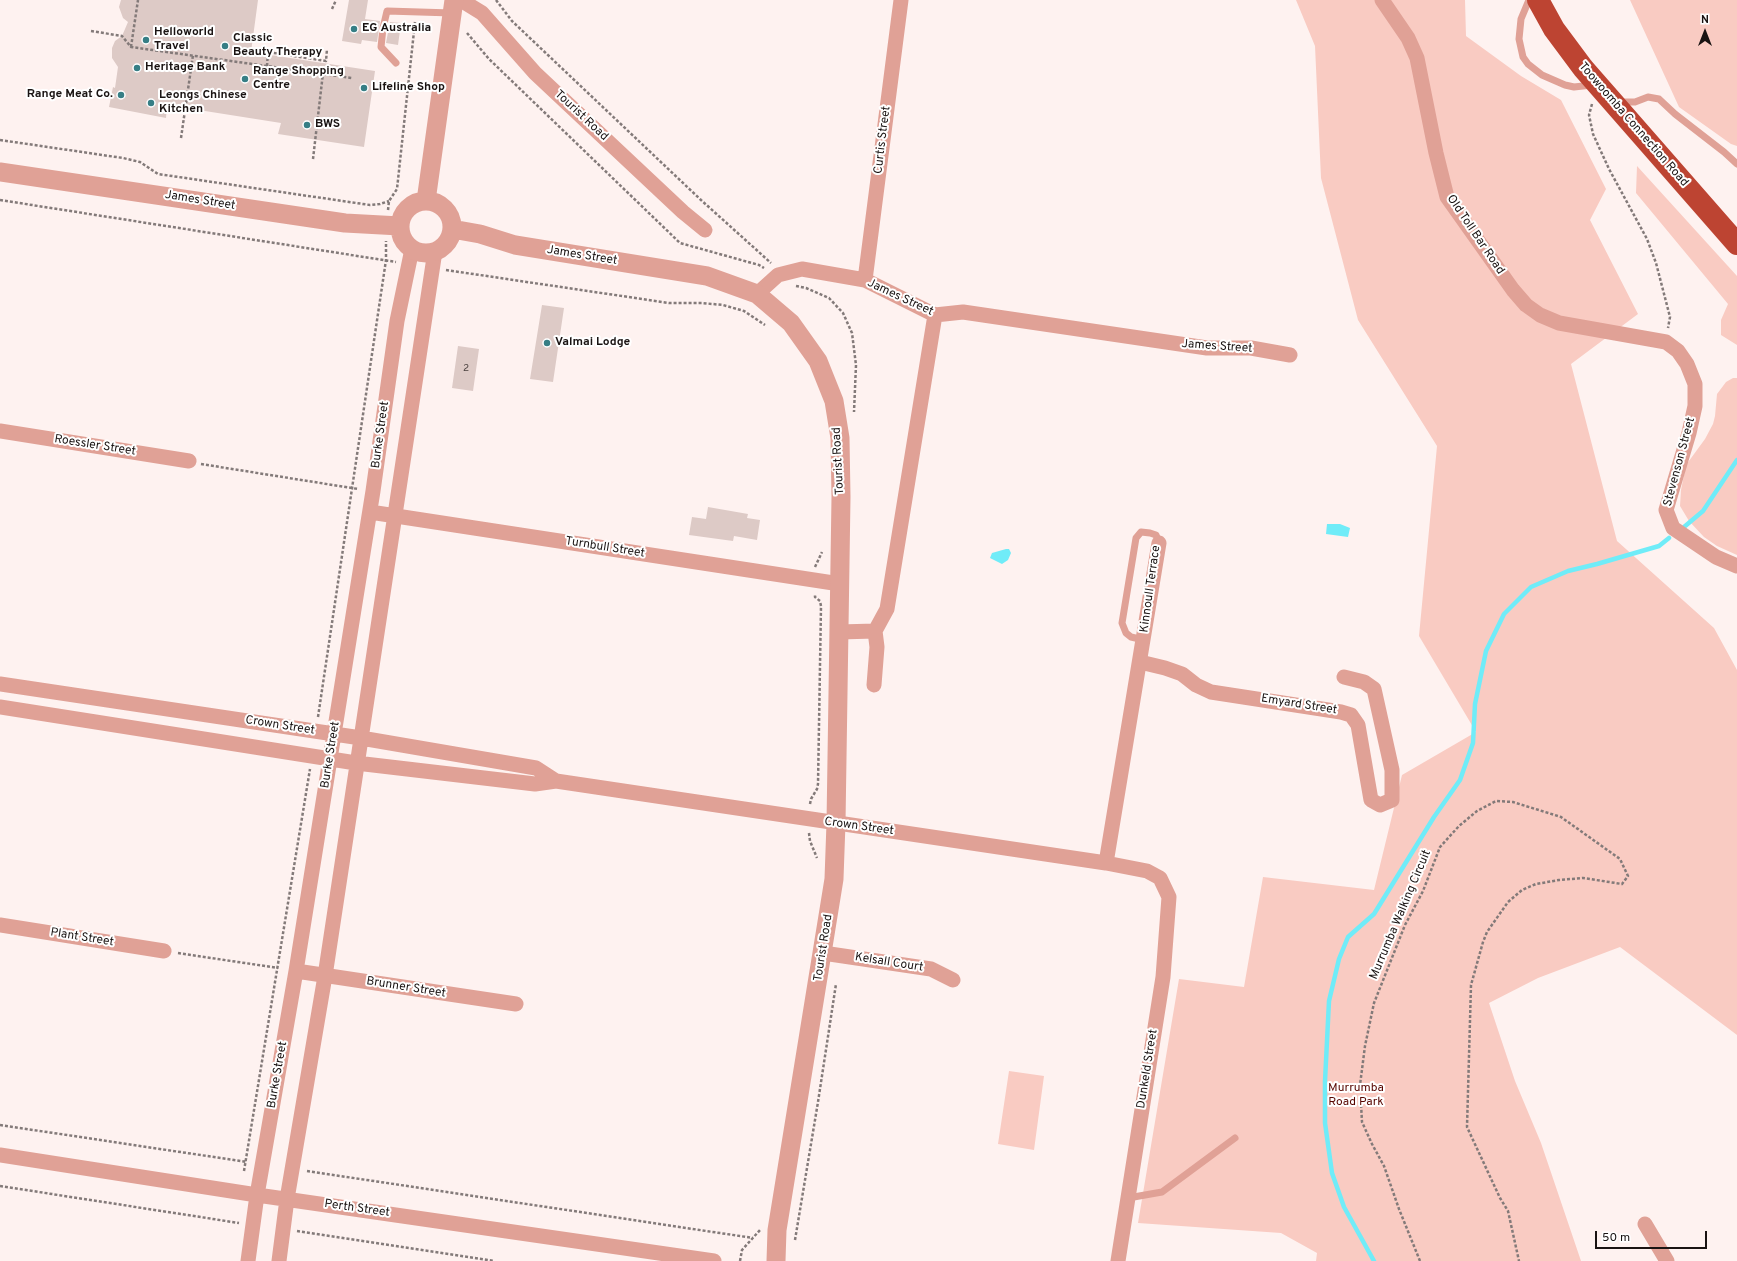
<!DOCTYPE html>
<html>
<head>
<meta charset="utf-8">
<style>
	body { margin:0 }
	#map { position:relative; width:1737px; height:1261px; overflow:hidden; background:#fef2f0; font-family:Overpass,sans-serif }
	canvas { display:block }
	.north { position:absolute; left:1685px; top:12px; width:40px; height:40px; -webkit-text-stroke:3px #fff; paint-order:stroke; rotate:0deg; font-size:11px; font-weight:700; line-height:16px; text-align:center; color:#191312 }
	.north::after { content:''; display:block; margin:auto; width:14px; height:18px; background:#191312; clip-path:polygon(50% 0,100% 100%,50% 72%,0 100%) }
	.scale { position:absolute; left:1595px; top:1231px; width:112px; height:18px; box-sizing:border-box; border:2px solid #191312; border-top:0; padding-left:5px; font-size:12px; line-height:14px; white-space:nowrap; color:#191312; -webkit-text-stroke:3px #fff; paint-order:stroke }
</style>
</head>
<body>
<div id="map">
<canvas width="1737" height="1261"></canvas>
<div class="north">N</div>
<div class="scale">50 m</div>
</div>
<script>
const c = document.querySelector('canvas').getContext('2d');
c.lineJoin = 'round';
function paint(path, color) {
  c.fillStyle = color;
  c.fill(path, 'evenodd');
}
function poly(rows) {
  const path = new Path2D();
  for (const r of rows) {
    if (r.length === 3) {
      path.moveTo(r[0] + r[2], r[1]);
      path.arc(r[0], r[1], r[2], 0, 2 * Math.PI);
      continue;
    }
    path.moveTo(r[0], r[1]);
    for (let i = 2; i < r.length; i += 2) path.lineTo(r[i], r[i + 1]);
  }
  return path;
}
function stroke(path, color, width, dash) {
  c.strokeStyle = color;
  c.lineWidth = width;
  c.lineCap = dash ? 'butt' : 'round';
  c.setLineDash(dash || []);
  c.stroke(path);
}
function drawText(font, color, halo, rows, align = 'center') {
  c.font = font + ' Overpass,sans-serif';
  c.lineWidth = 4;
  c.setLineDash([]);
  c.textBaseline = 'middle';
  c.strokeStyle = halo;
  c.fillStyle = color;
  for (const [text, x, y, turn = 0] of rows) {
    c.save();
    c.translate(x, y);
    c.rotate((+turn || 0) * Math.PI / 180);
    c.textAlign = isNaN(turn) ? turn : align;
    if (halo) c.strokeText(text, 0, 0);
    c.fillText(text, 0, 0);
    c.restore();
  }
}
paint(poly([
	[1296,0,1465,0,1466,36,1521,76,1561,100,1606,189,1590,220,1638,314,1571,364,1617,541,1714,628,1737,670,1737,1035,1620,947,1538,978,1489,1003,1515,1081,1541,1143,1581,1261,1316,1261,1317,1253,1281,1233,1138,1223,1179,979,1244,987,1263,877,1374,890,1402,775,1476,732,1419,636,1437,446,1358,320,1321,178,1315,46],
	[1630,0,1737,0,1737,146,1731,144,1679,107],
	[1637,166,1737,276,1737,345,1721,335,1721,320,1728,304,1636,193],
	[1733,378,1737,378,1737,555,1717,546,1704,537,1689,521,1680,506,1681,490,1686,465,1705,439,1713,424,1715,416,1717,394,1726,382],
	[1009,1071,1044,1076,1034,1150,998,1144]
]), '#f9cbc2');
paint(poly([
	[1327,524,1340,524,1350,528,1348,537,1326,534],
	[1006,549,1009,549,1011,553,1008,560,1002,564,990,558,992,553]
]), '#70ecf8');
stroke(poly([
	[1684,527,1703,511,1737,460],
	[1374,1261,1344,1207,1332,1173,1325,1123,1325,1081,1329,1001,1339,959,1348,937,1374,914,1434,817,1460,780,1473,743,1475,704,1486,651,1504,614,1531,587,1568,571,1597,564,1659,546,1669,538]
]), '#70ecf8', 4.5);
paint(poly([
	[121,0,258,0,251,52,375,71,364,147,278,134,281,123,167,105,166,118,109,107,113,87,115,88,118,67,112,58,112,48,115,41,122,36,128,22,123,18,119,7],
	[349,0,368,0,365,19,380,21,377,42,362,40,361,44,342,41],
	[390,22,401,23,398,45,386,43],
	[542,305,564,308,553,382,530,379],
	[458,346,479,349,473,391,452,388],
	[708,507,748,514,747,518,760,520,757,540,734,536,733,541,689,535,692,517,706,519]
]), '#ddcac6');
stroke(poly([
	[496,0,512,21,701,200,771,263],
	[332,9,336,0],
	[91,31,122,36,131,47,352,78],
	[467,33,489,59,680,243,759,265,764,268],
	[131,47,138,0],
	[267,66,268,52,326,61,327,49],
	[1592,104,1589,115,1593,134,1609,169,1647,239,1656,263,1670,317,1668,328],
	[181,138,193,55],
	[0,140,123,158,140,162,158,174,370,205,380,204,389,201],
	[313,159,323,73],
	[0,200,396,262],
	[388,210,389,201,397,189,415,22],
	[446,270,669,303,702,303,723,305,744,311,765,325],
	[796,286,806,288,829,298,843,313,852,333,856,365,854,412],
	[201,464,358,489],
	[815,567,822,552],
	[318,717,386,260,386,241],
	[810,804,811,799,817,789,818,784,821,606,820,601,815,597,815,594],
	[809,833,810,841,817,858],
	[178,953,278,968],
	[0,1125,247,1162],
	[244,1171,310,769],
	[307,1171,753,1238],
	[0,1186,239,1223],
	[297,1231,494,1261],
	[795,1240,818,1102,836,984],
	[740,1261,742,1250,760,1230],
	[1420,1261,1399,1209,1384,1166,1372,1144,1362,1122,1360,1085,1365,1046,1374,1003,1405,925,1423,891,1440,847,1459,826,1477,811,1496,801,1513,802,1561,817,1620,859,1628,876,1622,884,1583,878,1559,880,1536,884,1522,890,1508,902,1487,932,1483,942,1471,985,1467,1127,1500,1198,1508,1211,1519,1261]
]), '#837a79', 2.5, [3, 2]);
stroke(poly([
	[1529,0,1521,19,1519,39,1523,57,1528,64,1542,75,1565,85,1574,87,1592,85],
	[396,63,381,47,383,28,387,11,452,13],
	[1619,102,1635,102,1648,97,1659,99,1675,114,1724,152,1737,164],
	[1144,640,1131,637,1126,633,1122,623,1136,538,1141,532,1150,533,1156,535,1159,543],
	[1128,1198,1162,1192,1235,1138]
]), '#e0a196', 7);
stroke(poly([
	[461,0,482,13,535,73,683,212,705,230],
	[1382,0,1408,38,1417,58,1436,153,1447,197,1513,290,1526,305,1540,315,1559,323,1666,342,1678,351,1687,364,1695,384,1695,406,1689,433,1666,510,1673,528,1716,557,1737,566],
	[865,280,901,0],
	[757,294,778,275,802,269,865,280,935,315,963,312,1207,348,1251,348,1290,355],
	[0,431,189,461],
	[370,512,840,584],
	[839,632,875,631,887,609,935,315],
	[1140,662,1165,668,1182,674,1196,685,1211,692,1341,712,1351,715,1358,725,1371,800,1380,805,1392,800,1392,770,1374,689,1364,682,1344,677],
	[0,684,361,738,536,768,556,781],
	[874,685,877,647,875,631],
	[0,707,356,763,535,784,556,781,1106,863,1147,871,1160,878,1169,897,1163,977,1118,1261],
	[1106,863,1159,543],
	[0,925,164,951],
	[823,953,931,969,953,980],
	[296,971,516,1004],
	[0,1155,257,1195,714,1261],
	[1645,1224,1667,1261],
	[248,1261,257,1195,296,971,334,734,373,491,397,321,412,249],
	[279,1261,287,1199,325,976,435,251]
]), '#e0a196', 15);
stroke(poly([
	[0,172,345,223,400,226],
	[426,201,454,0],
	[426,227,26],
	[452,229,480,234,515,245,707,276,757,294,791,323,818,361,834,401,840,438,841,497,836,823,834,879,777,1230,776,1261]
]), '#e0a196', 19);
stroke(poly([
	[1538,0,1554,29,1583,68,1737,244]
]), '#bd4432', 22);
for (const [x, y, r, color] of [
	[354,29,4,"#367e85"],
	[146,40,4,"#367e85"],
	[225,46,4,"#367e85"],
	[137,68,4,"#367e85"],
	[245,79,4,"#367e85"],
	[364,88,4,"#367e85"],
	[121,95,4,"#367e85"],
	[151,103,4,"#367e85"],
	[307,125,4,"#367e85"],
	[547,343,4,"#367e85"]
]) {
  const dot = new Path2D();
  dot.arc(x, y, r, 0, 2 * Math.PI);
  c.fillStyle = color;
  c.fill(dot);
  stroke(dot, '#fff', 1.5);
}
drawText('10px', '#4a413f', null, [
	["2",466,369]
]);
drawText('bold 12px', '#191312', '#fff', [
	["EG Australia",362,29],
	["Helloworld",154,33],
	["Travel",154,47],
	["Classic",233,39],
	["Beauty Therapy",233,53],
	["Heritage Bank",145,68],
	["Range Shopping",253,72],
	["Centre",253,86],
	["Lifeline Shop",372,88],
	["Range Meat Co.",113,95,"right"],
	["Leongs Chinese",159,96],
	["Kitchen",159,110],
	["BWS",315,125],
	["Valmai Lodge",555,343]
], 'left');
drawText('12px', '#191312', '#fff', [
	["Tourist Road",581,116,43],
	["Toowoomba Connection Road",1633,125,49],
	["Curtis Street",883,140,-83],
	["James Street",200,201,9],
	["Old Toll Bar Road",1475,235,56],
	["James Street",582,256,9],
	["James Street",900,298,25],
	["James Street",1217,347,4],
	["Burke Street",381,435,-82],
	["Roessler Street",95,446,9],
	["Tourist Road",839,461,-93],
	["Stevenson Street",1680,462,-75],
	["Turnbull Street",605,548,9],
	["Kinnoull Terrace",1151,589,-82],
	["Emyard Street",1299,705,9],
	["Crown Street",280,726,9],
	["Burke Street",331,755,-81],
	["Crown Street",859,827,8],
	["Murrumba Walking Circuit",1401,915,-67],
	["Plant Street",82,938,9],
	["Tourist Road",824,948,-81],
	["Kelsall Court",889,963,9],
	["Brunner Street",406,988,9],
	["Dunkeld Street",1148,1069,-81],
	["Burke Street",278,1075,-80],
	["Perth Street",357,1209,8]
]);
drawText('12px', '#570600', '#fff', [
	["Murrumba",1356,1089],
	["Road Park",1356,1103]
]);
</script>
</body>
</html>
